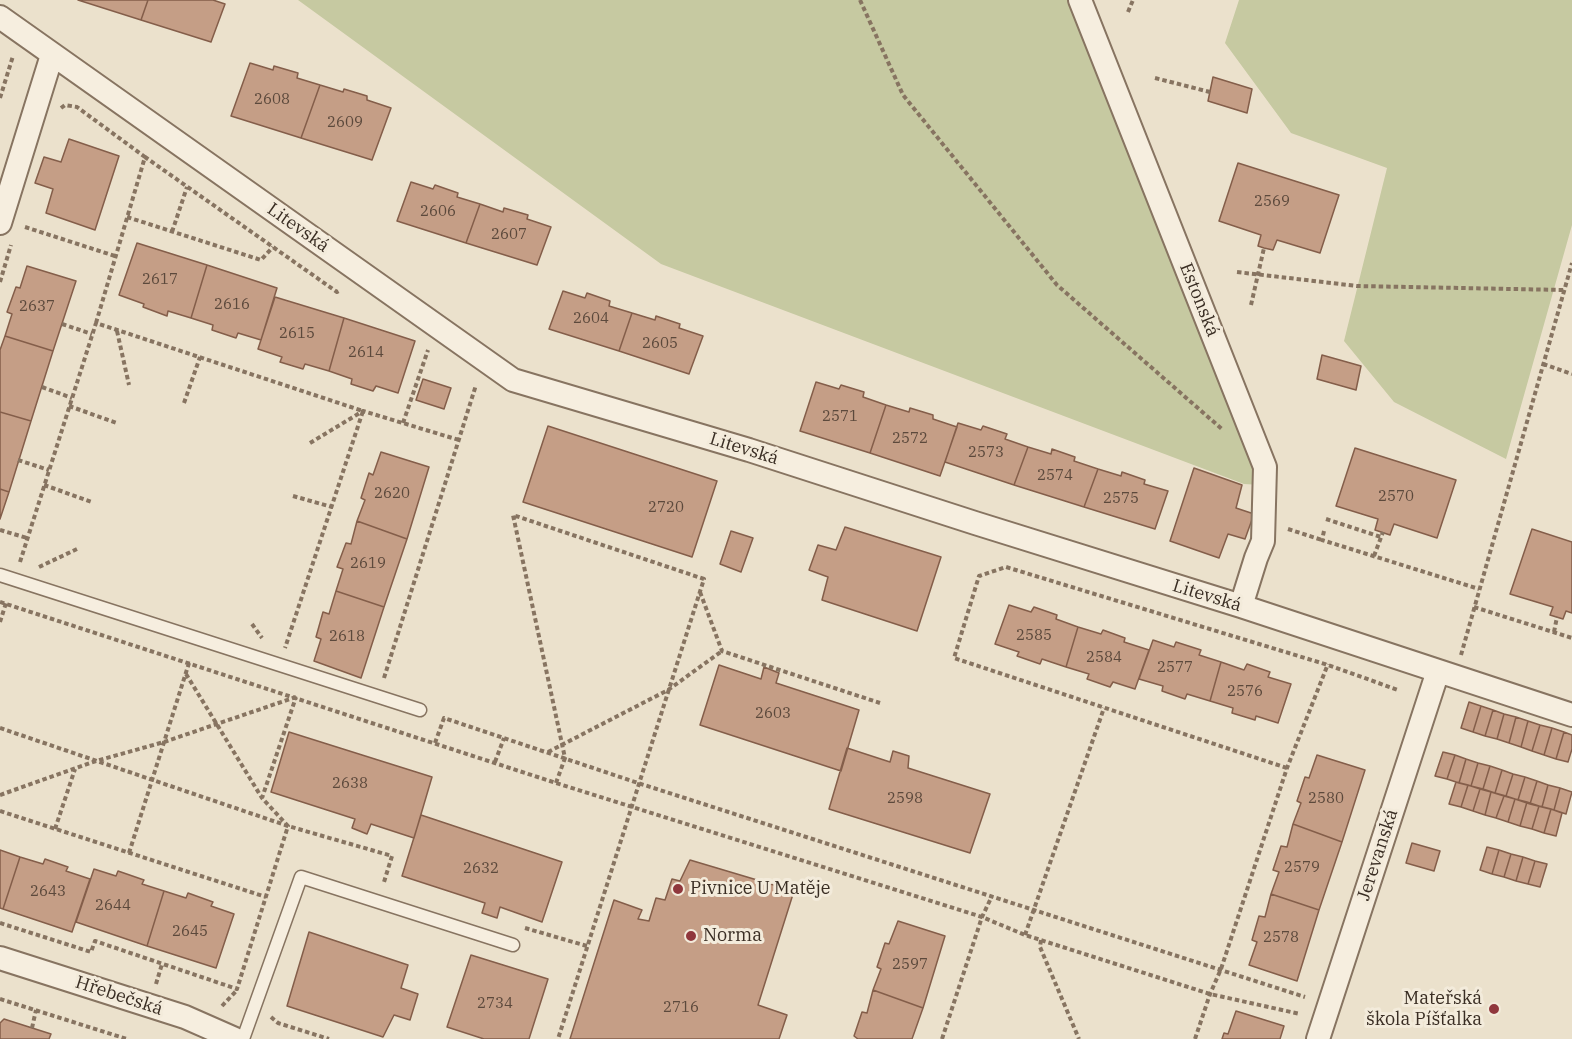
<!DOCTYPE html>
<html>
<head>
<meta charset="utf-8">
<style>
	body { margin:0 }
	canvas { display:block; background:#ebe1cc }
</style>
</head>
<body>
<canvas width="1572" height="1039"></canvas>
<script>
const c = document.querySelector('canvas').getContext('2d');
c.lineJoin = 'round';
function paint(path, color) {
  c.fillStyle = color;
  c.fill(path, 'evenodd');
}
function poly(rows) {
  const path = new Path2D();
  for (const r of rows) {
    path.moveTo(r[0], r[1]);
    for (let i = 2; i < r.length; i += 2) path.lineTo(r[i], r[i + 1]);
  }
  return path;
}
function stroke(path, color, width, dash) {
  c.strokeStyle = color;
  c.lineWidth = width;
  c.lineCap = dash ? 'butt' : 'round';
  c.setLineDash(dash || []);
  c.stroke(path);
}
function drawText(font, color, halo, rows, align = 'center') {
  c.font = font + ' "IBM Plex Serif",serif';
  c.lineWidth = 6;
  c.setLineDash([]);
  c.textBaseline = 'middle';
  c.strokeStyle = halo;
  c.fillStyle = color;
  for (const [text, x, y, turn = 0] of rows) {
    c.save();
    c.translate(x, y);
    c.rotate((+turn || 0) * Math.PI / 180);
    c.textAlign = isNaN(turn) ? turn : align;
    if (halo) c.strokeText(text, 0, 0);
    c.fillText(text, 0, 0);
    c.restore();
  }
}
paint(poly([
	[298,0,1068,0,1257,465,1261,485,1244,484,661,264],
	[1239,0,1572,0,1572,225,1506,459,1394,402,1344,341,1387,168,1291,133,1225,43]
]), '#c6c9a1');
const building = poly([
	[78,0,148,0,141,20,78,0],
	[148,0,213,0,225,4,211,42,141,20,148,0],
	[250,63,273,70,274,66,298,73,297,78,320,85,301,138,231,116,250,63],
	[1213,77,1252,89,1247,113,1208,101,1213,77],
	[320,85,343,92,344,89,367,96,367,100,391,108,372,160,301,138,320,85],
	[69,139,119,156,95,230,46,213,53,189,35,183,44,157,61,162,69,139],
	[1238,163,1339,195,1320,253,1277,240,1273,250,1264,248,1258,246,1261,235,1219,221,1238,163],
	[411,182,433,189,435,185,458,193,457,197,480,204,466,243,397,221,411,182],
	[480,204,503,212,504,208,528,215,527,219,551,227,537,265,466,243,480,204],
	[137,243,207,265,191,318,168,311,167,316,143,307,144,304,119,295,137,243],
	[207,265,277,288,261,340,238,333,236,338,212,330,213,325,191,318,207,265],
	[27,266,76,281,53,351,5,336,12,314,7,312,16,287,20,288,27,266],
	[563,291,585,298,587,293,610,301,609,306,632,313,619,351,549,329,563,291],
	[275,297,344,318,329,371,305,364,303,369,280,362,282,357,258,349,275,297],
	[632,313,655,320,656,316,680,324,679,328,703,336,689,374,619,351,632,313],
	[344,318,415,341,398,393,376,386,373,391,351,384,352,379,329,371,344,318],
	[5,336,53,351,31,421,0,412,0,350,5,336],
	[1322,355,1361,366,1356,390,1317,379,1322,355],
	[423,379,451,388,444,409,416,400,423,379],
	[816,382,839,389,841,385,864,392,863,397,886,405,870,453,800,431,816,382],
	[886,405,909,412,910,408,933,415,933,419,957,427,940,476,870,453,886,405],
	[0,412,31,421,9,492,0,489,0,412],
	[958,423,981,430,983,426,1007,434,1005,439,1028,447,1014,485,945,462,958,423],
	[548,426,717,481,692,557,523,502,548,426],
	[1028,447,1051,454,1052,449,1075,457,1074,461,1098,469,1084,507,1014,485,1028,447],
	[1355,448,1456,480,1437,538,1394,524,1390,535,1375,530,1378,519,1336,506,1355,448],
	[381,452,429,467,407,539,357,521,365,500,361,498,369,473,373,475,381,452],
	[1194,468,1242,485,1236,508,1254,514,1245,539,1228,534,1219,558,1170,541,1194,468],
	[1098,469,1121,476,1122,472,1145,480,1144,484,1168,491,1155,529,1084,507,1098,469],
	[0,489,9,492,0,519,0,489],
	[357,521,407,539,384,607,336,591,343,569,337,567,346,543,351,544,357,521],
	[845,527,941,557,917,631,822,600,828,577,809,570,818,545,836,550,845,527],
	[1532,529,1572,542,1572,613,1566,611,1563,619,1550,615,1553,607,1510,594,1532,529],
	[731,531,753,538,741,572,720,564,731,531],
	[336,591,384,607,361,678,314,661,321,639,316,637,323,612,329,614,336,591],
	[1009,605,1031,612,1034,607,1057,615,1056,619,1078,627,1066,667,1042,659,1040,664,1017,656,1019,652,995,644,1009,605],
	[1078,627,1101,634,1103,630,1125,638,1124,642,1149,650,1135,689,1113,682,1110,687,1087,679,1089,674,1066,667,1078,627],
	[1153,640,1174,647,1176,642,1201,650,1199,655,1221,662,1210,701,1187,694,1185,699,1162,691,1163,686,1139,679,1153,640],
	[1221,662,1244,670,1247,664,1270,672,1268,677,1291,684,1278,723,1256,716,1255,720,1232,713,1233,708,1210,701,1221,662],
	[719,665,761,679,764,667,779,673,776,683,859,710,841,771,700,725,719,665],
	[1469,702,1481,706,1473,732,1461,728,1469,702],
	[1481,706,1493,710,1485,736,1473,732,1481,706],
	[1493,710,1504,714,1497,739,1485,736,1493,710],
	[1504,714,1516,717,1509,743,1497,739,1504,714],
	[1516,717,1528,721,1521,747,1509,743,1516,717],
	[1528,721,1540,725,1532,751,1521,747,1528,721],
	[1540,725,1552,728,1544,755,1532,751,1540,725],
	[1552,728,1564,732,1556,759,1544,755,1552,728],
	[289,732,432,777,414,838,371,824,367,834,352,828,355,819,271,792,289,732],
	[1564,732,1572,735,1572,749,1568,762,1556,759,1564,732],
	[847,748,890,762,893,751,909,756,908,768,990,794,970,853,829,809,847,748],
	[1443,752,1455,755,1447,779,1435,776,1443,752],
	[1317,755,1365,770,1342,842,1293,824,1301,803,1297,801,1305,777,1309,778,1317,755],
	[1455,755,1466,759,1459,783,1447,779,1455,755],
	[1466,759,1478,763,1471,786,1459,783,1466,759],
	[1478,763,1490,766,1483,789,1471,786,1478,763],
	[1490,766,1502,770,1495,793,1483,789,1490,766],
	[1502,770,1513,774,1506,796,1495,793,1502,770],
	[1513,774,1525,777,1518,800,1506,796,1513,774],
	[1525,777,1537,781,1530,804,1518,800,1525,777],
	[1537,781,1548,785,1542,807,1530,804,1537,781],
	[1456,782,1468,785,1461,807,1449,804,1456,782],
	[1468,785,1480,789,1473,811,1461,807,1468,785],
	[1548,785,1560,788,1554,810,1542,807,1548,785],
	[1560,788,1572,792,1566,814,1554,810,1560,788],
	[1480,789,1491,792,1485,815,1473,811,1480,789],
	[1491,792,1504,796,1496,818,1485,815,1491,792],
	[1504,796,1515,799,1508,822,1496,818,1504,796],
	[1515,799,1527,802,1520,826,1508,822,1515,799],
	[1527,802,1539,806,1532,829,1520,826,1527,802],
	[1539,806,1551,809,1544,833,1532,829,1539,806],
	[1551,809,1562,813,1556,836,1544,833,1551,809],
	[421,815,562,862,542,922,500,907,497,918,482,913,485,903,402,876,421,815],
	[1293,824,1342,842,1319,910,1271,894,1279,872,1273,870,1281,846,1287,847,1293,824],
	[1412,843,1440,851,1434,871,1406,863,1412,843],
	[1487,847,1499,850,1492,874,1480,870,1487,847],
	[0,850,20,857,3,909,0,908,0,850],
	[1499,850,1511,854,1504,877,1492,874,1499,850],
	[1511,854,1523,857,1516,881,1504,877,1511,854],
	[20,857,43,864,45,859,68,867,66,871,90,879,72,932,3,909,20,857],
	[1523,857,1535,861,1528,884,1516,881,1523,857],
	[690,860,794,891,758,1005,787,1015,779,1039,570,1039,614,900,642,910,638,919,649,921,656,898,665,900,672,879,680,881,690,860],
	[1535,861,1547,864,1540,887,1528,884,1535,861],
	[94,869,116,876,118,871,144,880,142,884,164,891,147,946,76,922,94,869],
	[164,891,186,898,188,893,213,902,211,906,234,914,216,968,147,946,164,891],
	[1271,894,1319,910,1297,981,1249,965,1257,942,1252,940,1259,916,1265,917,1271,894],
	[898,921,945,936,923,1008,873,990,881,969,877,967,885,943,889,944,898,921],
	[309,932,408,965,401,988,418,994,410,1020,394,1015,383,1037,287,1006,309,932],
	[471,955,548,979,529,1039,484,1039,447,1027,471,955],
	[873,990,923,1008,912,1039,858,1039,854,1036,862,1012,867,1013,873,990],
	[1236,1011,1284,1026,1280,1039,1222,1039,1224,1033,1228,1034,1236,1011],
	[4,1019,51,1034,49,1039,0,1039,0,1023,4,1019]
]);
paint(building, '#c59e86');
stroke(building, '#845e4a', 1.5);
const service = poly([
	[0,575,420,710],
	[243,1039,301,877,513,945]
]);
const minor = poly([
	[1080,0,1265,467,1263,541,1256,558,1241,606],
	[0,17,513,380,749,450,975,523,1241,606,1572,715],
	[0,223,52,55],
	[0,958,185,1017,235,1039],
	[1318,1039,1438,671]
]);
stroke(service, '#877461', 15);
stroke(minor, '#877461', 26);
stroke(poly([
	[860,0,903,95,1057,285,1223,430],
	[1128,12,1133,0],
	[1155,78,1210,92],
	[0,98,13,56],
	[61,108,65,105,77,107,145,157],
	[127,217,261,260,273,247],
	[25,227,115,256],
	[172,232,187,187],
	[1237,272,1357,286,1564,290],
	[0,282,11,245],
	[1251,305,1264,248],
	[96,323,145,157,337,292,341,290],
	[62,324,92,334],
	[117,331,129,385],
	[1543,364,1572,374],
	[42,387,72,398],
	[184,403,200,357],
	[69,406,117,423],
	[403,423,428,350],
	[310,443,363,411,459,440],
	[18,460,49,470],
	[44,485,92,502],
	[293,496,332,507],
	[1326,519,1381,537],
	[1288,529,1322,540],
	[0,530,27,538],
	[1324,531,1322,540,1479,589],
	[1374,556,1383,532],
	[20,562,96,323,363,411,285,648],
	[39,567,77,549],
	[700,592,722,651,880,703],
	[0,602,556,783,982,917,1025,935,1210,994,1300,1014],
	[1474,607,1572,638],
	[0,622,6,603],
	[252,624,262,638],
	[1554,632,1557,617],
	[1461,655,1572,263],
	[186,674,262,798],
	[384,678,476,385],
	[0,728,288,826,392,856,384,882],
	[435,743,444,718,638,783,1305,997],
	[548,752,668,690,722,651],
	[495,762,504,738],
	[1287,768,954,658,979,576,1006,567,1328,665,1398,690],
	[556,783,565,758,513,515,704,579,558,1039],
	[0,795,96,761,164,742,296,697],
	[0,811,266,897],
	[55,829,75,769],
	[129,853,189,663],
	[0,923,91,952,95,941,237,989,288,826,262,798,296,697],
	[525,928,587,946],
	[1025,935,1104,708],
	[1041,940,1040,947,1079,1039],
	[156,984,162,964],
	[0,999,127,1039],
	[222,1006,237,990],
	[271,1017,278,1023,329,1039],
	[32,1028,36,1010],
	[942,1039,982,917,992,896],
	[1195,1039,1210,994,1221,969,1287,768,1328,664]
]), '#877461', 4, [4.5, 3]);
stroke(service, '#f6eedf', 12);
stroke(minor, '#f6eedf', 22);
for (const [x, y, r, color] of [
	[678,889,6,"#90373c"],
	[691,936,6,"#90373c"],
	[1494,1009,6,"#90373c"]
]) {
  const dot = new Path2D();
  dot.arc(x, y, r, 0, 2 * Math.PI);
  c.fillStyle = color;
  c.fill(dot);
  stroke(dot, '#f3ebdb', 2);
}
drawText('15px', '#5c493c', null, [
	["2608",272,100],
	["2609",345,123],
	["2569",1272,202],
	["2606",438,212],
	["2607",509,235],
	["2617",160,280],
	["2616",232,305],
	["2637",37,307],
	["2604",591,319],
	["2615",297,334],
	["2605",660,344],
	["2614",366,353],
	["2571",840,417],
	["2572",910,439],
	["2573",986,453],
	["2574",1055,476],
	["2620",392,494],
	["2570",1396,497],
	["2575",1121,499],
	["2720",666,508],
	["2619",368,564],
	["2585",1034,636],
	["2618",347,637],
	["2584",1104,658],
	["2577",1175,668],
	["2576",1245,692],
	["2603",773,714],
	["2638",350,784],
	["2598",905,799],
	["2580",1326,799],
	["2579",1302,868],
	["2632",481,869],
	["2643",48,892],
	["2644",113,906],
	["2645",190,932],
	["2578",1281,938],
	["2597",910,965],
	["2734",495,1004],
	["2716",681,1008]
]);
drawText('18px', '#392d23', '#f3ebdb', [
	["Litevská",298,228,35],
	["Estonská",1199,300,68],
	["Litevská",744,449,17],
	["Litevská",1207,596,17],
	["Jerevanská",1378,855,-72],
	["Hřebečská",119,996,18]
]);
drawText('18px', '#392d23', '#f3ebdb', [
	["Pivnice U Matěje",690,889],
	["Norma",703,936],
	["Mateřská",1482,999,"right"],
	["škola Píšťalka",1482,1020,"right"]
], 'left');
</script>
</body>
</html>
